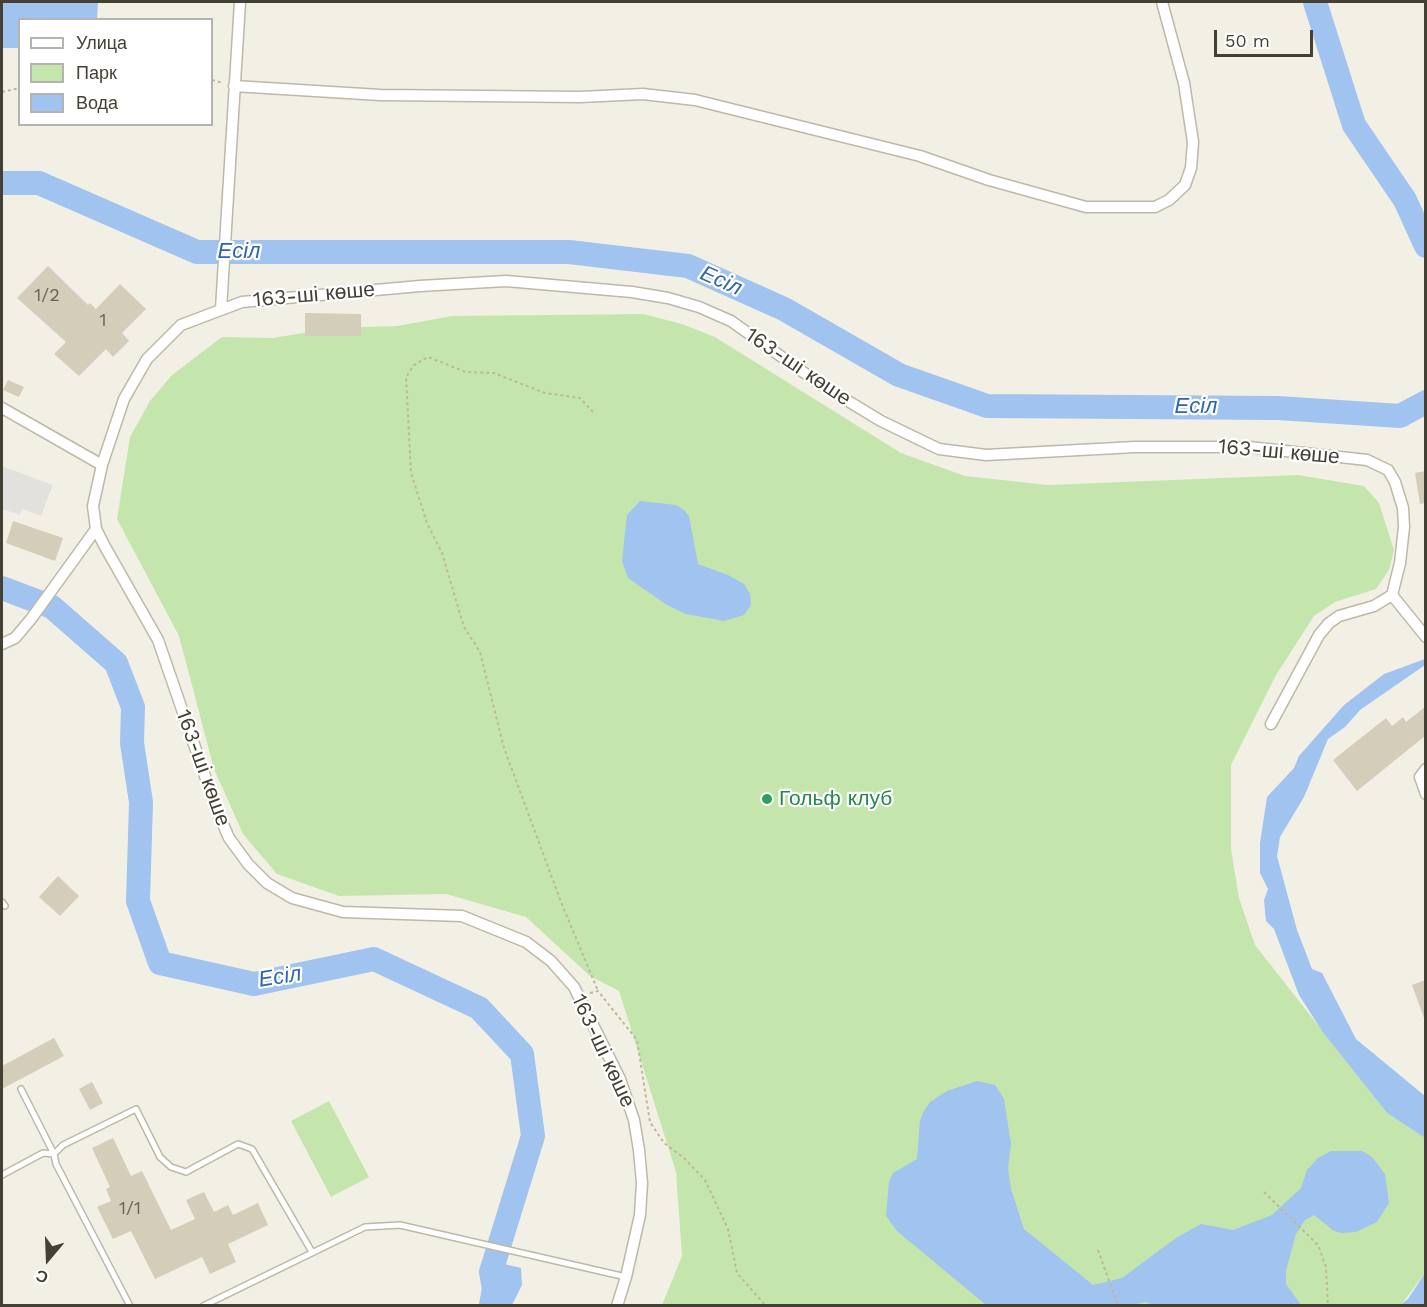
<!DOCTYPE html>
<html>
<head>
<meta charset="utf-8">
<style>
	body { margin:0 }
	#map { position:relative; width:1427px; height:1307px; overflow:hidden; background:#f2f0e4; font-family:"Work Sans",sans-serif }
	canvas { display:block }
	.frame { position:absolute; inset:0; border:3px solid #444034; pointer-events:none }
	.legend { position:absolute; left:18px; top:18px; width:195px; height:108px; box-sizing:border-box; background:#fff; border:2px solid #b4b3ae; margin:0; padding:8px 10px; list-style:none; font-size:18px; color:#444034 }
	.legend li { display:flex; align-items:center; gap:12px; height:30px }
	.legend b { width:30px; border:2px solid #b4b3ae }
	.north { position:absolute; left:18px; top:1229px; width:60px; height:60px; -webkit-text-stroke:4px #fff; paint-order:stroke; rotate:199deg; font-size:16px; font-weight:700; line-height:24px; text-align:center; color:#444034 }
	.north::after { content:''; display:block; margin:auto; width:21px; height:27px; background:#444034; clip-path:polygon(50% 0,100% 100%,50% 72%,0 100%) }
	.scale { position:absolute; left:1214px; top:30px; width:99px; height:27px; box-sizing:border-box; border:3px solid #444034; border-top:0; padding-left:8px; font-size:18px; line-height:21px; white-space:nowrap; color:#444034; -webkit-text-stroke:4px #fff; paint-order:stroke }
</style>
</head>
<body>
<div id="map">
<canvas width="1427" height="1307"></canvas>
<div class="frame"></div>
<ul class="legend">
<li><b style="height:8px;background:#fff"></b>Улица</li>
<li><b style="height:16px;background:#c4e6ad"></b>Парк</li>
<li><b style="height:16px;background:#a0c3ef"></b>Вода</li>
</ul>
<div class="north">С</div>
<div class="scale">50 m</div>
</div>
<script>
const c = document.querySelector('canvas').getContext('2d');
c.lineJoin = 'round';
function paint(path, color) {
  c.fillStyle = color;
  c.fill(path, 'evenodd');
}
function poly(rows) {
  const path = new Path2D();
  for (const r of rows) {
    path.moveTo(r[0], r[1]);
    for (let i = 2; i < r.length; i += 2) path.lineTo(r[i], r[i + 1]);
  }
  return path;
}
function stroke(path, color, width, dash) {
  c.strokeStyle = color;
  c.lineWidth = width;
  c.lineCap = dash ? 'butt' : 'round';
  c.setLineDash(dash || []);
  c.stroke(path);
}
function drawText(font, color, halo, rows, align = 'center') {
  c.font = font + ' "Work Sans",sans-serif';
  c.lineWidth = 4.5;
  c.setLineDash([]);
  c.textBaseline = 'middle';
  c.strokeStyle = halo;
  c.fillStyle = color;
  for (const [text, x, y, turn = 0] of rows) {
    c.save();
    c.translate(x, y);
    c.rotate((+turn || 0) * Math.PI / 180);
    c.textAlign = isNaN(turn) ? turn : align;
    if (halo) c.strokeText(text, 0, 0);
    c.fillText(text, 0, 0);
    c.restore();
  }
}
paint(poly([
	[643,314,682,324,715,337,901,453,965,476,1048,485,1298,475,1364,486,1379,503,1394,550,1389,570,1376,589,1335,602,1314,616,1276,675,1231,765,1231,849,1239,898,1255,945,1387,1113,1425,1138,1425,1273,1400,1306,662,1305,682,1256,676,1172,619,991,590,976,526,917,446,894,339,896,277,874,243,834,214,769,179,636,117,519,130,437,150,401,172,375,222,337,273,338,334,328,397,326,452,316],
	[329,1101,369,1177,331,1197,291,1121]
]), '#c4e6ad');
paint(poly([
	[2,466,53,485,41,516,22,509,20,515,2,509]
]), '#e2e1dd');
paint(poly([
	[2,2,98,2,97,19,20,20,19,48,2,48],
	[640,501,676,505,684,510,689,516,698,564,728,575,744,584,750,594,751,605,744,615,724,621,686,614,667,605,628,578,622,561,627,515],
	[1425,659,1425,665,1360,710,1345,727,1328,739,1304,797,1280,837,1277,856,1297,930,1312,969,1322,973,1356,1039,1425,1096,1425,1138,1387,1113,1322,1031,1299,995,1274,929,1266,921,1264,900,1268,889,1260,873,1260,843,1267,797,1294,768,1299,756,1344,705,1384,674],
	[977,1081,995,1085,1004,1099,1011,1144,1008,1168,1011,1189,1024,1229,1093,1285,1122,1278,1176,1238,1201,1224,1233,1230,1272,1215,1301,1188,1307,1170,1318,1158,1331,1151,1362,1151,1372,1157,1385,1174,1389,1203,1377,1222,1356,1232,1342,1233,1334,1231,1314,1215,1305,1220,1296,1234,1286,1271,1286,1284,1301,1305,1155,1306,1146,1302,1127,1306,986,1305,897,1231,886,1216,889,1182,893,1173,917,1159,920,1120,925,1109,930,1102,947,1091],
	[487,1260,521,1268,522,1285,512,1305,479,1304],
	[1425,1273,1425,1305,1400,1305,1408,1299]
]), '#a0c3ef');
stroke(poly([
	[1315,2,1354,125,1405,200,1426,246],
	[2,183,39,183,197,252,569,252,688,266,784,309,899,375,987,406,1278,408,1400,416,1426,402],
	[2,588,52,607,116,663,133,707,132,743,141,802,138,901,160,963,254,984,374,959,479,1008,522,1054,533,1136,491,1272,497,1306]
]), '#a0c3ef', 24);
paint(poly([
	[48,266,88,305,90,303,96,309,120,284,146,309,122,333,129,341,113,357,106,349,79,376,54,354,66,342,17,298],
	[305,313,361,314,361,336,305,336],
	[8,380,24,387,19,397,3,390],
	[1425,471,1425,503,1420,504,1415,473],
	[13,521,63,538,55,561,6,543],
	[1425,707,1425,736,1357,791,1333,760,1386,718,1392,726,1403,717,1406,722],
	[58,876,79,896,60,916,39,897],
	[1425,980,1425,1018,1424,1018,1412,985],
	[54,1038,64,1056,2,1089,2,1066],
	[92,1082,103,1103,90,1110,79,1089],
	[113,1138,131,1176,142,1171,171,1230,195,1219,186,1200,204,1192,214,1212,228,1205,233,1215,258,1203,268,1225,228,1244,236,1262,210,1274,202,1257,155,1279,131,1231,113,1239,97,1207,111,1201,106,1189,110,1187,92,1148]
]), '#d3cdba');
const service = poly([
	[2,902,5,906],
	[21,1089,54,1154,56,1164,130,1306],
	[2,1175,43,1153,54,1154,63,1145,136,1109,160,1157,171,1167,186,1172,238,1144,252,1149,312,1252],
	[203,1306,365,1227,400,1225,626,1277]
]);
const minor = poly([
	[234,86,380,95,580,97,643,94,695,100,920,156,989,180,1086,207,1155,207,1169,200,1185,185,1191,168,1193,142,1184,83,1162,2],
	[221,309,240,2],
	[2,408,102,465],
	[1392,595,1426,637],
	[2,644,15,638,31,619,96,529],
	[1426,769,1420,777,1426,794],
	[617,1306,626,1277,640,1215,642,1183,639,1150,634,1120,620,1079,574,987,551,961,526,942,462,916,343,912,292,898,267,883,248,864,229,838,216,808,158,640,104,545,96,529,93,506,102,465,124,399,147,359,181,325,242,302,420,286,506,281,632,292,668,298,699,307,731,321,820,384,881,421,939,449,986,455,1135,447,1249,447,1367,460,1388,470,1395,482,1403,508,1404,527,1400,563,1392,595,1374,606,1339,616,1329,623,1319,635,1271,724]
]);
stroke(service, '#bdb9a7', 8);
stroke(minor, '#bdb9a7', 13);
stroke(poly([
	[212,80,223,83],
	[2,92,20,88],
	[593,412,580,398,545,393,494,373,466,372,428,357,414,365,406,377,411,473,427,523,442,553,464,627,480,652,504,748,561,902,598,991],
	[590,993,598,991,637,1040,650,1122,664,1143,684,1158,705,1180,728,1229,737,1273,766,1306],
	[1264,1192,1318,1245,1326,1267,1328,1306],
	[1098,1250,1118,1306]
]), '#bfb798', 2, [3, 3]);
stroke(service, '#fff', 5);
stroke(minor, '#fff', 10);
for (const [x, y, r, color] of [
	[767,799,6,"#2e9e5b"]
]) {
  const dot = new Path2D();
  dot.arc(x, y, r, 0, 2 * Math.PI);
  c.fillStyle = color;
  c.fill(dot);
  stroke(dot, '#fff', 2);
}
drawText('18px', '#686356', null, [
	["1/2",47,296],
	["1",103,321],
	["1/1",130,1209]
]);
drawText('21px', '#444034', '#fff', [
	["163-ші көше",314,295,-5],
	["163-ші көше",798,367,34],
	["163-ші көше",1279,452,5],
	["163-ші көше",203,768,70],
	["163-ші көше",603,1051,65]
]);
drawText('21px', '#27864d', '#fff', [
	["Гольф клуб",779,799]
], 'left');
drawText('italic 22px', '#2f66ae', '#fff', [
	["Есіл",239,252],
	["Есіл",721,281,24],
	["Есіл",1196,407],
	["Есіл",280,977,-9]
]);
</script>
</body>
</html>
